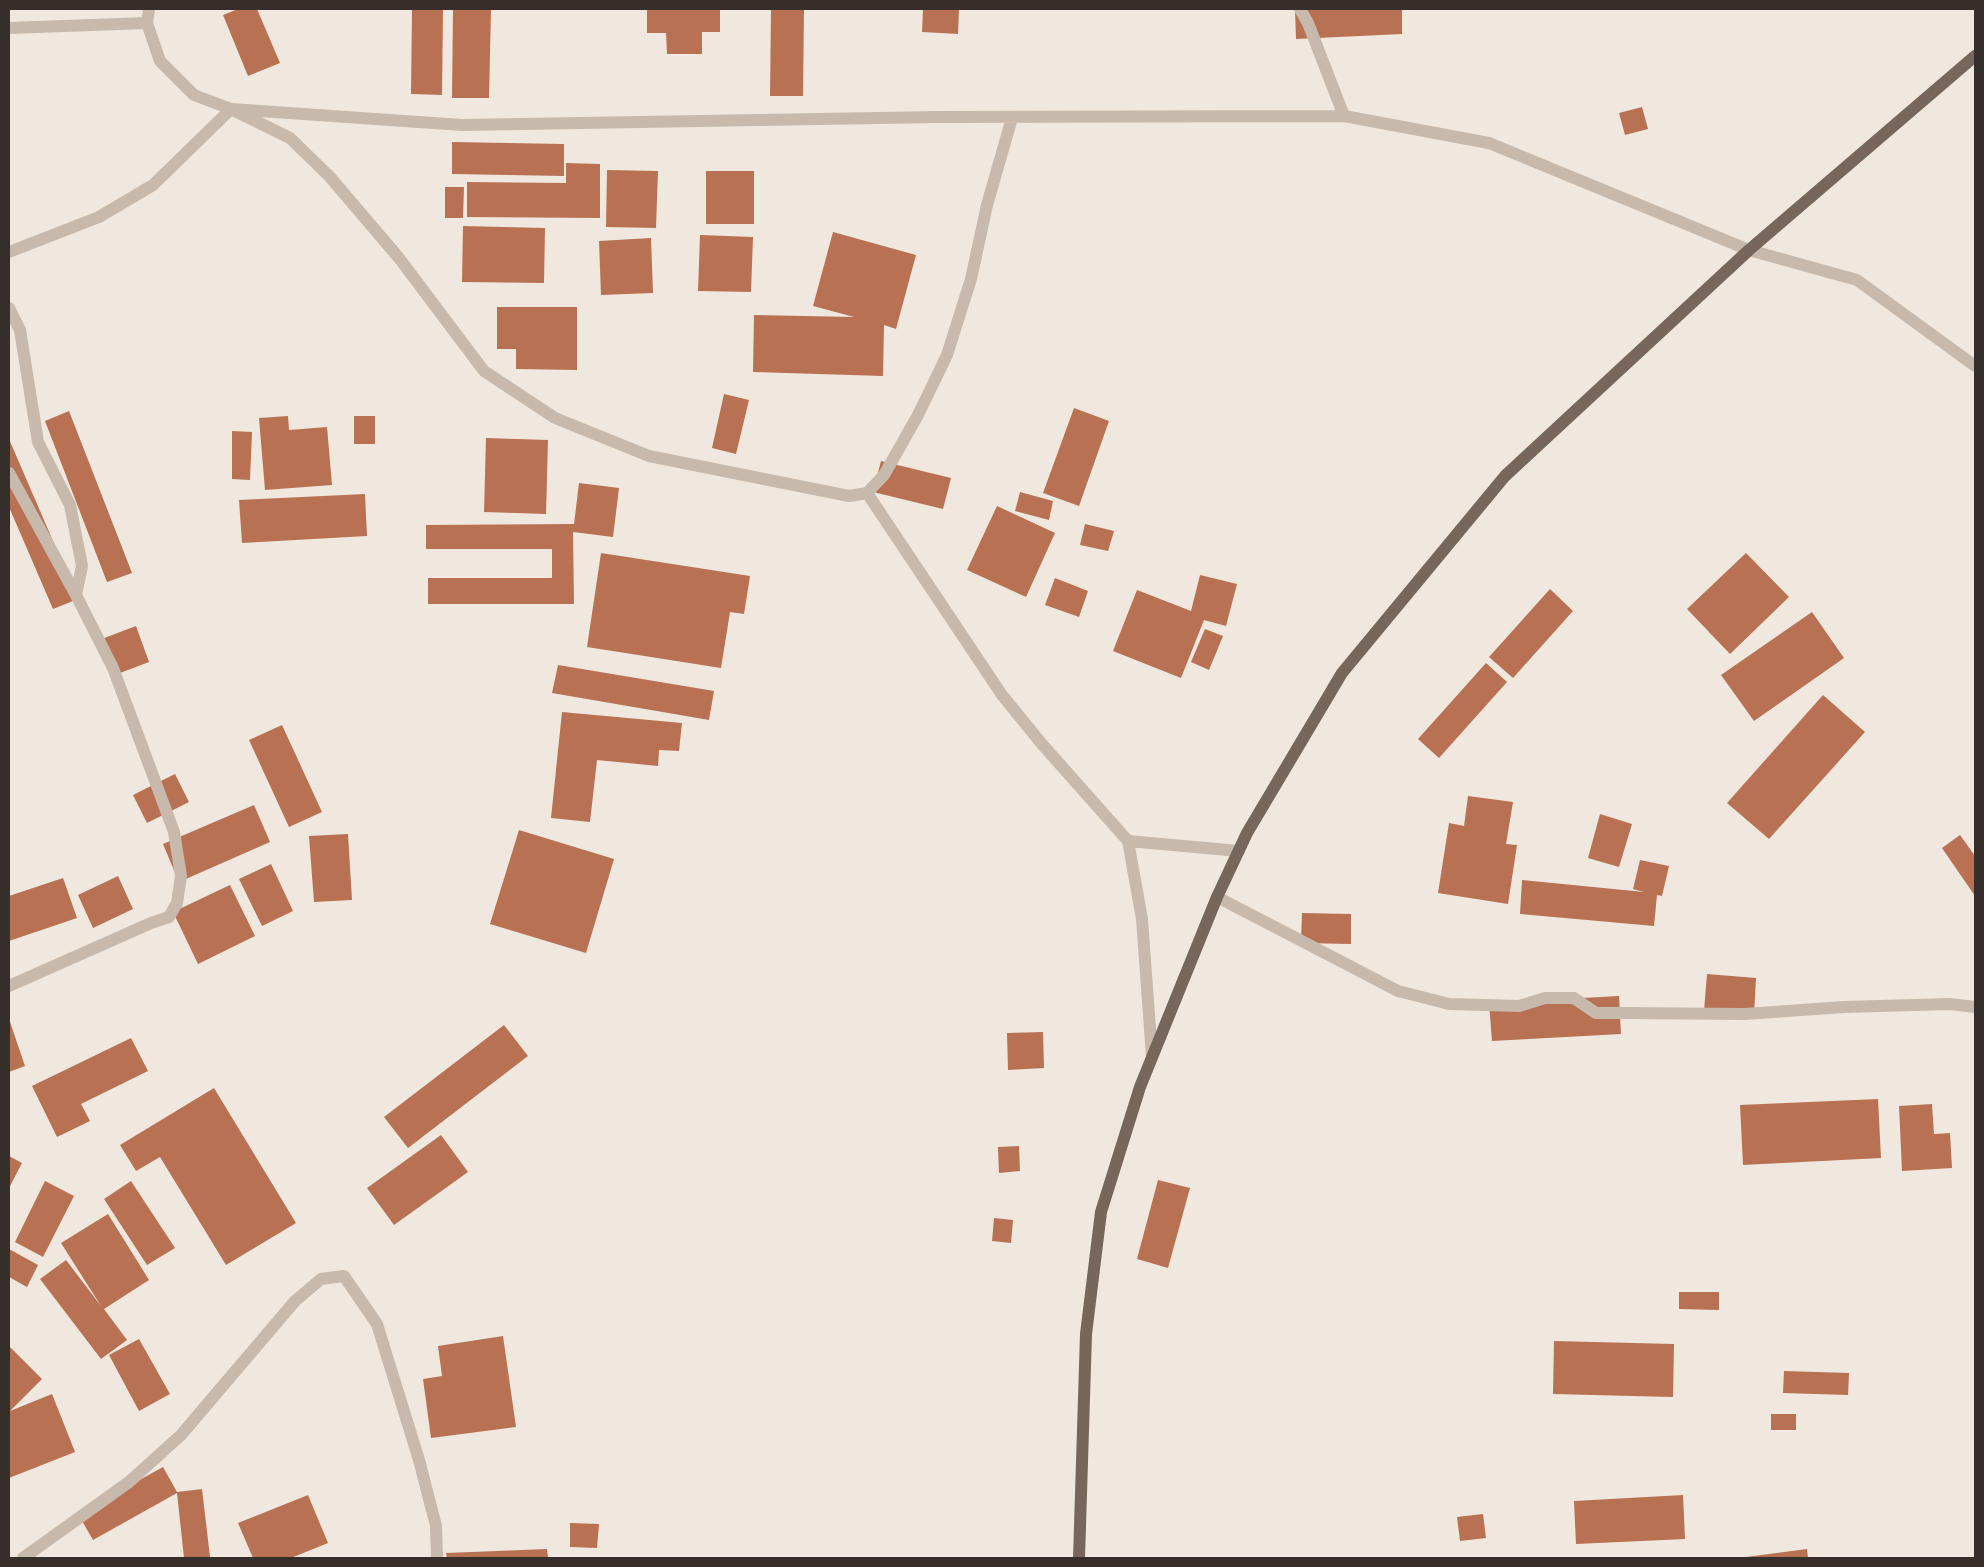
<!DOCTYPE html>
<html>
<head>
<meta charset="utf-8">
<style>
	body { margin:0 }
	#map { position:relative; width:1984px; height:1567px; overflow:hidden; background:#f0e8de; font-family:Poppins,sans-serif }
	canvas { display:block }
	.frame { position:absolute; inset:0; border:10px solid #352e2a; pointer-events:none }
</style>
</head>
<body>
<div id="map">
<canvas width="1984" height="1567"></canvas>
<div class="frame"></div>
</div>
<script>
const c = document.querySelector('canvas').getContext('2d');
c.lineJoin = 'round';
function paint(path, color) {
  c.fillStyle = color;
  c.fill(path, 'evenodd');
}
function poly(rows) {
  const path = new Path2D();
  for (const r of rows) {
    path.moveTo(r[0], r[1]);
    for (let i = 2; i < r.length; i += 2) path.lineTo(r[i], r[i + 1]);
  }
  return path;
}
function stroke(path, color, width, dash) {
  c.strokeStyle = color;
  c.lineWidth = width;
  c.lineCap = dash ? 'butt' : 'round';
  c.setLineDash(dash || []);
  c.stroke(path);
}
paint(poly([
	[238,9,257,9,280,63,248,76,223,15],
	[412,9,443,9,442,95,411,94],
	[453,9,491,9,489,98,452,98],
	[647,9,720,9,720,32,702,32,702,54,667,54,666,33,647,33],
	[771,9,804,9,803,96,770,96],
	[923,9,959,9,958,34,922,32],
	[1295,9,1402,9,1402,34,1296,39],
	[1642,107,1648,129,1625,135,1619,113],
	[452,142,564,144,564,176,452,174],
	[566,163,600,164,600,218,467,217,467,182,566,183],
	[607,170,658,171,656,228,606,227],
	[706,171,754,171,754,224,706,224],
	[445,187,464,187,463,218,445,218],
	[463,226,545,228,544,283,462,282],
	[833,232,916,255,896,329,884,325,883,376,753,372,754,315,854,317,813,306],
	[700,235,753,237,751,292,698,291],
	[651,238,653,293,601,295,599,241],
	[497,307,577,307,577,370,516,369,516,349,497,349],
	[724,394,749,400,736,454,712,448],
	[1074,408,1109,421,1079,506,1043,493],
	[69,411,132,573,107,582,45,421],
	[288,416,289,430,327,427,332,485,265,490,259,418],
	[354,416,375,416,375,444,354,444],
	[232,431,252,432,250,480,232,479],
	[486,438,548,440,546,514,484,512],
	[9,439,78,599,53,609,9,507],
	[881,461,951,478,943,509,873,492],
	[579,483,619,488,613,537,573,532,574,604,428,604,428,578,552,578,552,549,426,549,426,525,574,524],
	[1020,492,1053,501,1049,520,1015,511],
	[365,494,367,536,242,543,239,500],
	[997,506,1055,533,1026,597,967,570],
	[1085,524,1114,531,1108,551,1080,545],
	[601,553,750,576,744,614,730,612,721,668,587,647],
	[1746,553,1789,597,1730,654,1687,609],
	[1200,575,1237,584,1226,626,1204,620,1181,678,1113,651,1137,590,1191,611],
	[1055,578,1088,591,1079,617,1045,605],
	[1550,589,1573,611,1513,678,1489,657],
	[1812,612,1844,658,1754,721,1721,675],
	[136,626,149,662,112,676,99,640],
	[1205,629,1223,636,1209,670,1191,662],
	[1486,663,1507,682,1439,758,1418,739],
	[558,665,714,691,709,720,552,693],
	[1823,695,1865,732,1769,839,1727,803],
	[562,712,682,723,679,751,659,750,658,766,597,760,590,822,551,818],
	[282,725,322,812,289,827,249,740],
	[175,774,189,802,147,823,133,795],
	[1468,796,1513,802,1506,844,1517,845,1508,904,1438,893,1449,823,1464,826],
	[254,805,270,842,179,882,163,844],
	[1600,814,1632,824,1619,867,1588,858],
	[519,830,614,859,586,953,490,924],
	[348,834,352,900,314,902,309,836],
	[1960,835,1975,856,1975,896,1942,848],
	[1640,860,1669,866,1662,896,1657,895,1654,926,1520,914,1522,880,1644,892,1633,889],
	[271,864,293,911,262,926,239,879],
	[118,876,133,909,93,928,78,895],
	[63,878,77,918,9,941,9,896],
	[230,885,255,936,198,964,173,912],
	[1302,913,1351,914,1351,944,1301,943],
	[1707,974,1756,978,1754,1015,1704,1011],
	[1619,996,1621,1034,1492,1041,1489,1003],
	[9,1019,25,1066,9,1072],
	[504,1025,528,1056,408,1148,384,1117],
	[1043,1032,1044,1068,1008,1070,1007,1033],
	[131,1038,148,1071,81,1104,90,1121,57,1137,32,1086],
	[214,1088,296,1223,226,1265,160,1157,136,1171,120,1145],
	[1878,1099,1881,1158,1743,1165,1740,1105],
	[1932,1104,1934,1134,1950,1133,1952,1168,1902,1171,1899,1106],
	[441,1135,468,1172,394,1225,367,1188],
	[1019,1146,1020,1171,999,1173,998,1147],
	[9,1156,22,1163,9,1188],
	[1158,1180,1190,1188,1168,1268,1137,1259],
	[45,1181,74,1196,43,1257,15,1242],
	[131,1181,175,1248,147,1265,104,1199],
	[108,1214,149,1280,104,1309,127,1340,101,1359,40,1279,66,1260,101,1306,61,1243],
	[994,1218,1013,1220,1011,1243,992,1241],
	[9,1249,38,1265,27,1287,9,1277],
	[1679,1292,1719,1292,1719,1310,1679,1309],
	[503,1336,516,1427,431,1438,423,1379,442,1376,438,1346],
	[139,1339,170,1394,139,1411,109,1355],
	[1554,1341,1674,1344,1673,1397,1553,1394],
	[9,1346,42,1379,10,1411,52,1394,75,1452,9,1478],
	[1784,1371,1849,1373,1848,1395,1783,1393],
	[1771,1414,1796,1414,1796,1430,1771,1430],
	[163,1467,177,1492,202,1489,210,1557,184,1558,177,1493,93,1540,78,1514],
	[308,1495,328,1543,291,1558,253,1558,238,1523],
	[1683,1495,1685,1539,1576,1544,1574,1501],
	[1483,1514,1486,1538,1460,1541,1457,1517],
	[570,1523,599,1524,597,1548,570,1547],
	[547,1549,548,1558,447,1558,446,1553],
	[1807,1549,1808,1558,1746,1558,1746,1557]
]), '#b97153');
stroke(poly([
	[149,9,147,23,160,61,194,95,231,109,290,138,330,177,399,258,484,371,555,418,649,456,849,496,867,493,884,475,918,415,947,355,971,279,987,205,1012,118],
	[1300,9,1308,23,1344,116],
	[9,28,147,23],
	[9,252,99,217,153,185,231,109,462,125,938,117,1344,116,1489,143,1749,250,1857,280,1975,366],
	[9,308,20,330,38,442,70,505,82,566,76,595],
	[9,473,76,595,113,668,174,832,181,876,177,903,169,917,151,923,9,986],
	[867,493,1002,695,1041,743,1128,841,1142,919,1152,1056],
	[1128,841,1239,851],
	[1217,897,1398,991,1449,1004,1519,1006,1545,998,1574,998,1596,1013,1624,1013,1745,1014,1844,1007,1950,1004,1975,1007],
	[23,1558,129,1482,181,1435,295,1301,321,1279,344,1276,377,1324,419,1460,436,1526,437,1558]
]), '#c7b9ab', 12);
stroke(poly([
	[1079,1558,1086,1334,1101,1212,1140,1087,1217,897,1247,833,1342,673,1505,476,1749,250,1975,56]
]), '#76665c', 12);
</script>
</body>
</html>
